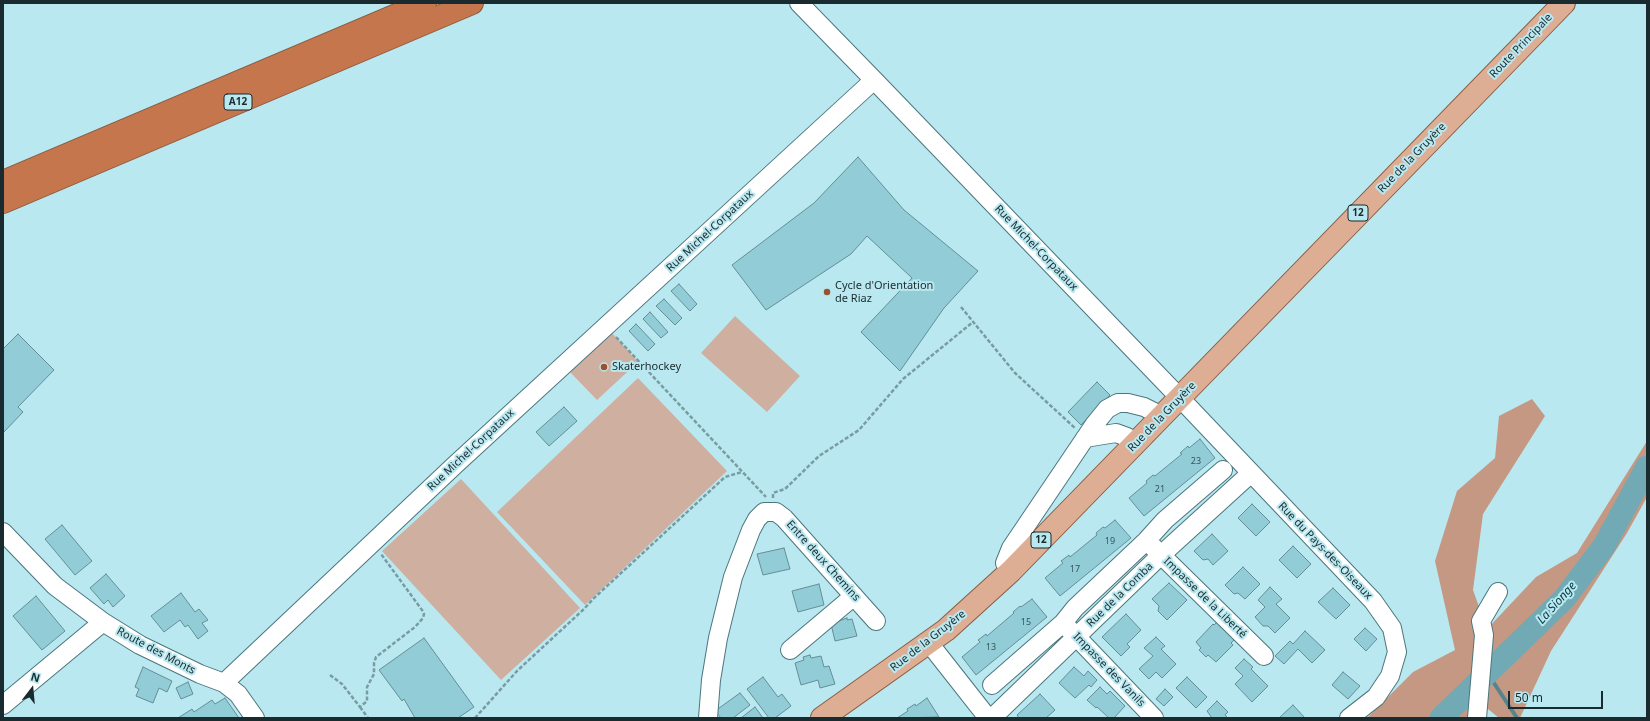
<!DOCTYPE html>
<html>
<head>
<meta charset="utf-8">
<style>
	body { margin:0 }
	#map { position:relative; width:1650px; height:721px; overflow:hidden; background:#bae8f0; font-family:"Noto Sans",sans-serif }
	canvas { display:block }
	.frame { position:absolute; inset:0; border:4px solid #192b2e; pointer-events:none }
	.north { position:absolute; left:12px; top:669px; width:40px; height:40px; -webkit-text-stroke:3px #bae8f0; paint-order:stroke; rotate:16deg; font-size:11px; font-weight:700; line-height:16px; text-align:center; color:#192b2e }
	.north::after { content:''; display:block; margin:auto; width:14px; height:18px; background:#192b2e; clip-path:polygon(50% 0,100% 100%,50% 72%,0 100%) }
	.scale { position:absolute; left:1508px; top:691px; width:95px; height:18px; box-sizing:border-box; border:2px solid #192b2e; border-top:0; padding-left:5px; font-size:12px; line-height:14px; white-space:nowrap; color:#192b2e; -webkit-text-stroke:3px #bae8f0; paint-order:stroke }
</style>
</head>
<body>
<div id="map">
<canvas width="1650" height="721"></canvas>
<div class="frame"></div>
<div class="north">N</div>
<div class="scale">50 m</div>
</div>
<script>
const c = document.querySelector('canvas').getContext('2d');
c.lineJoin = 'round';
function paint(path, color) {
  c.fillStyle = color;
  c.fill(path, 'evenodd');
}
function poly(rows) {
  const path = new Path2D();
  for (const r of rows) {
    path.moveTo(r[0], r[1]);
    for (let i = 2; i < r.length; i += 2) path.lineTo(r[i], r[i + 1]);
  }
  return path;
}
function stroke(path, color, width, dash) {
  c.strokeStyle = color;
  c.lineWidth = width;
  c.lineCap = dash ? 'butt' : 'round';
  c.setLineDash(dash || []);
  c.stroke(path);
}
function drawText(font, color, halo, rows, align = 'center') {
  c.font = font + ' "Noto Sans",sans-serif';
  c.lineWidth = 4;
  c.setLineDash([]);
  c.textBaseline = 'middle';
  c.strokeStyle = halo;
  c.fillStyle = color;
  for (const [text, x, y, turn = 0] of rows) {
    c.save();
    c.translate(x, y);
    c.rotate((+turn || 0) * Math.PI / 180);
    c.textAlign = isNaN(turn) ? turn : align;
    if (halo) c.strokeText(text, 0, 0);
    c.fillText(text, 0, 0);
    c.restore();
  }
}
paint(poly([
	[735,316,800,376,767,412,701,353],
	[612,333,638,362,597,400,570,372],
	[638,378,727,471,585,605,497,512],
	[461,479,580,608,501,680,382,551]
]), '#cfafa0');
paint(poly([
	[1532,399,1545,416,1483,514,1473,590,1487,629,1536,577,1577,553,1647,441,1647,497,1627,533,1551,651,1520,718,1499,718,1488,709,1477,718,1367,718,1413,672,1455,650,1435,561,1457,491,1495,458,1499,416]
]), '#c49882');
stroke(poly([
	[1488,674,1517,718]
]), '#57848c', 4);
stroke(poly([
	[1441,718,1564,599,1604,546,1647,467]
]), '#71aab4', 23);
const building = poly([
	[858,157,904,210,978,271,944,308,900,371,861,332,912,278,867,236,851,254,766,310,732,265,814,203,858,157],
	[679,284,697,304,690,311,671,291,679,284],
	[664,299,682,318,675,325,656,306,664,299],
	[650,312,668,332,661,338,643,319,650,312],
	[636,324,655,344,648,351,629,331,636,324],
	[18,334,54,370,18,407,23,412,3,433,3,349,18,334],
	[1097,382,1110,395,1081,425,1068,412,1097,382],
	[564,407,577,421,549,446,536,432,564,407],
	[1200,439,1215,458,1144,516,1129,498,1147,483,1146,481,1153,475,1155,476,1182,454,1180,453,1188,446,1189,448,1200,439],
	[1252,504,1270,522,1256,536,1238,518,1252,504],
	[1115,520,1131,538,1060,596,1045,578,1063,563,1061,561,1069,555,1070,557,1097,535,1096,533,1103,527,1105,528,1115,520],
	[62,525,92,561,75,575,45,539,62,525],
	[1212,534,1228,551,1213,565,1208,559,1203,560,1194,551,1212,534],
	[1293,546,1311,564,1297,578,1279,560,1293,546],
	[784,548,790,569,763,575,757,554,784,548],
	[1243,567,1260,584,1245,599,1238,593,1234,594,1225,585,1243,567],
	[106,574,125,596,113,607,108,600,104,604,90,588,106,574],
	[1169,583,1187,600,1167,620,1158,611,1159,606,1152,599,1169,583],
	[819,584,824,605,798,612,792,591,819,584],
	[1270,587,1282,599,1276,604,1290,618,1275,633,1268,626,1263,626,1255,617,1265,607,1258,600,1270,587],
	[1333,588,1350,605,1336,619,1318,602,1333,588],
	[181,593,195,612,199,609,208,620,202,623,208,631,198,639,188,625,185,627,180,620,164,632,151,616,181,593],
	[36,596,65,631,42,650,13,616,36,596],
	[1032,599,1047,617,976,675,962,657,980,642,978,640,986,634,987,636,1014,613,1013,612,1020,606,1021,607,1032,599],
	[1126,614,1141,630,1127,644,1130,647,1121,656,1102,637,1126,614],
	[847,618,847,620,852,619,857,636,835,641,831,624,847,618],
	[1218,621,1236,638,1231,643,1233,645,1216,662,1208,655,1206,657,1199,650,1201,648,1196,642,1213,624,1214,625,1218,621],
	[1365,628,1377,639,1366,651,1354,639,1365,628],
	[1305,631,1325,650,1312,663,1298,649,1284,664,1275,656,1290,641,1293,644,1305,631],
	[1156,637,1165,646,1161,649,1176,664,1162,678,1156,672,1149,679,1139,669,1153,656,1144,648,1156,637],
	[424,638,474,707,458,718,415,718,404,699,402,701,379,670,424,638],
	[810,655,811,658,821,656,824,667,829,666,835,684,820,688,818,680,801,685,795,663,804,660,803,657,810,655],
	[1244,659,1253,667,1251,669,1268,686,1252,702,1235,684,1243,676,1235,668,1244,659],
	[143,667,172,681,167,692,159,688,153,703,136,696,139,689,135,687,143,667],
	[1074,667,1084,676,1088,671,1097,680,1091,687,1089,685,1075,698,1059,683,1074,667],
	[1343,672,1360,686,1348,699,1332,685,1343,672],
	[763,677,778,697,782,694,791,706,775,718,769,718,747,689,763,677],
	[1187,677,1207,697,1196,708,1176,688,1187,677],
	[188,682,193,694,181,699,176,688,188,682],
	[1100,687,1107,694,1110,691,1125,706,1114,718,1109,718,1097,707,1096,708,1087,700,1100,687],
	[1165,689,1173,697,1164,706,1156,699,1165,689],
	[740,693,750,705,733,718,721,718,715,711,740,693],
	[1040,694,1055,710,1046,718,1019,718,1017,715,1040,694],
	[225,698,239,718,178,718,192,709,194,712,212,700,215,704,225,698],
	[927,698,939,717,897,718,908,711,907,709,915,704,916,706,927,698],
	[1217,701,1228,712,1225,715,1228,718,1212,718,1207,711,1217,701],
	[1293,705,1305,718,1279,718,1293,705],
	[755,707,763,718,741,718,755,707]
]);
paint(building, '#92cdd7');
stroke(building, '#638e96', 1);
const minor = poly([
	[799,3,874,80],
	[1085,438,1116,433,1127,437,1137,442],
	[3,532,55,586,103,622,140,645,200,674,224,683,238,694,255,718],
	[1153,547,1264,656],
	[1011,571,1005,563,1011,548,1094,425,1107,409,1118,403,1128,403,1144,407,1162,416],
	[1069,629,1154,718],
	[929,643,988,718],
	[790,650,854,596],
	[224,683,456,464,874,80,1180,398,1373,601,1392,628,1397,652,1390,676,1376,697,1349,718],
	[992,685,1063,623,1075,608,1146,541,1165,520,1223,470],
	[3,705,103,622],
	[708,718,711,680,718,638,733,577,751,530,757,519,764,512,776,512,784,518,876,621],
	[992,718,1161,555,1250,474],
	[1477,718,1484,635,1481,621,1498,592]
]);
const major = poly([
	[822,718,946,630,1011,571,1564,3]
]);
const highway = poly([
	[3,182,425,3],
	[3,202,472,3]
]);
stroke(minor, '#4b767d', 20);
stroke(major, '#895c42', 24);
stroke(highway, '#895c42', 24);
stroke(poly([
	[961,307,1015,373,1075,428],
	[616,337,766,497],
	[773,498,773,493,785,489,819,456,859,430,903,379,973,322],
	[330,675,342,684,360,707,367,701,367,687,374,674,374,663,376,657,415,627,423,618,424,614,422,610,381,554],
	[360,707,368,718],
	[475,718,517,671,584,609,593,599,725,477,742,472]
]), '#799ca2', 2.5, [4, 2]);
stroke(minor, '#fff', 18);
stroke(major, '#ddad94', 22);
stroke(highway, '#c6764c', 22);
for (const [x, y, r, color] of [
	[827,292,4,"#99522c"],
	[604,367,4,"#99522c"]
]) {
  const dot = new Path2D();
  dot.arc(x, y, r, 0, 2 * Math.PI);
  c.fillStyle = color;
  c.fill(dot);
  stroke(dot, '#bae8f0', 1.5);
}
drawText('9px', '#375458', null, [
	["23",1196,461],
	["21",1160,489],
	["19",1110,541],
	["17",1075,569],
	["15",1026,622],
	["13",991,647]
]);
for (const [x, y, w] of [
	[238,102,28],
	[1358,213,20],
	[1041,540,20]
]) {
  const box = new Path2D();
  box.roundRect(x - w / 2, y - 8, w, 16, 3);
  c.fillStyle = '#bae8f0';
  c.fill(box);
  stroke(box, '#192b2e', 1);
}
drawText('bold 10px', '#192b2e', null, [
	["A12",238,102],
	["12",1358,213],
	["12",1041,540]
]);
drawText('11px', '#192b2e', '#bae8f0', [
	["Route Principale",1521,46,-46],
	["Rue de la Gruyère",1412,158,-46],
	["Rue Michel-Corpataux",710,231,-43],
	["Rue Michel-Corpataux",1036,248,46],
	["Rue de la Gruyère",1162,417,-46],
	["Rue Michel-Corpataux",471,450,-43],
	["Rue du Pays-des-Oiseaux",1325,551,46],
	["Entre deux Chemins",823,561,48],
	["Rue de la Comba",1120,595,-44],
	["Impasse de la Liberté",1205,598,44],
	["Rue de la Gruyère",928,641,-38],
	["Route des Monts",156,651,28],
	["Impasse des Vanils",1109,670,46]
]);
drawText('11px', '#192b2e', '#bae8f0', [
	["Cycle d'Orientation",835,286],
	["de Riaz",835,299],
	["Skaterhockey",612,367]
], 'left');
drawText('italic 12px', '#094048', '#bae8f0', [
	["La Sionge",1557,603,-48]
]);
</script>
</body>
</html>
